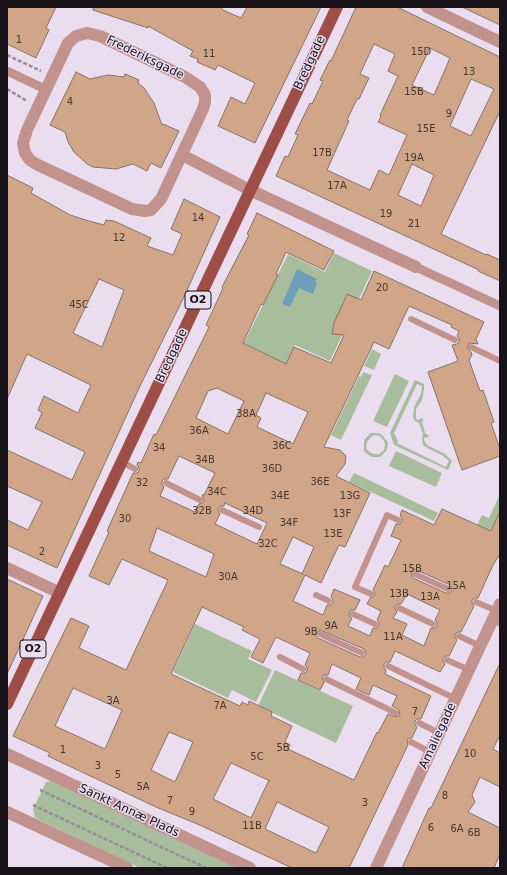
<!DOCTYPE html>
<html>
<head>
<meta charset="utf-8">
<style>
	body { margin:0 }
	#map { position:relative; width:507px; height:875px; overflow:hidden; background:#eaddf0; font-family:"DejaVu Sans",sans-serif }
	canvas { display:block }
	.frame { position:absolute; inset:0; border:8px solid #171319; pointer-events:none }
</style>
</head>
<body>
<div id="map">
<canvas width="507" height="875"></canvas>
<div class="frame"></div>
</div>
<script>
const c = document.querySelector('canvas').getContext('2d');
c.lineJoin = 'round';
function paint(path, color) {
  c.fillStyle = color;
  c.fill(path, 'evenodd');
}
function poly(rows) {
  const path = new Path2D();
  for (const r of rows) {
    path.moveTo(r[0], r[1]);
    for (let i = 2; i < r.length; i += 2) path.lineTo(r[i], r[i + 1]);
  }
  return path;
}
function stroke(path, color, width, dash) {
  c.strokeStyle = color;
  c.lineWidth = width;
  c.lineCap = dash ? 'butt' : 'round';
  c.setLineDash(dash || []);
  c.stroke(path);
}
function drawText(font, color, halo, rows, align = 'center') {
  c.font = font + ' "DejaVu Sans",sans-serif';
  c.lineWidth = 3;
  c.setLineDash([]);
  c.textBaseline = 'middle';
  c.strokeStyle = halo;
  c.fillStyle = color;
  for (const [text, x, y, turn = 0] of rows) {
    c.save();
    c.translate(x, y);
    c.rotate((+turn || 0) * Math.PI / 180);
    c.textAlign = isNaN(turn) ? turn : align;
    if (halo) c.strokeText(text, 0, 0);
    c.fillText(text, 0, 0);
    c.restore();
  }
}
paint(poly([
	[334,253,372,271,330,361,295,345,286,364,244,343,288,254,325,272],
	[372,349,381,354,374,370,364,366],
	[363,372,372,375,341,440,331,435,359,376,361,377],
	[395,374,409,381,387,427,373,421],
	[415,380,424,384,424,389,422,400,416,409,416,419,419,420,421,418,423,419,423,421,422,422,425,433,429,436,428,437,424,438,424,440,427,445,445,454,452,461,448,470,394,445,390,433],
	[417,384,422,386,421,394,414,407,413,418,415,421,419,423,423,434,422,439,423,445,429,449,442,455,449,461,446,467,397,443,398,441,394,433],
	[371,433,377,433,381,434,388,442,387,450,380,457,372,457,367,454,364,451,364,440],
	[374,435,380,436,384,441,385,444,384,450,379,454,373,454,368,451,366,448,367,442,371,437],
	[396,451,442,473,436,487,389,466],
	[354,473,438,513,434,521,349,482],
	[500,494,500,511,491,531,477,525,482,515,489,518],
	[195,624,252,651,248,659,272,670,256,702,232,690,228,698,173,672],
	[275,670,353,706,336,743,258,706],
	[51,781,236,868,140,868,35,818,33,809,46,782]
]), '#a7bd9c');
paint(poly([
	[297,269,317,279,315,282,317,283,313,294,299,288,290,307,282,304]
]), '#6d9fba');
const building = poly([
	[7,7,56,7,46,28,49,30,36,58,7,44,7,7],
	[93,7,221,7,223,10,241,18,247,7,321,7,255,143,218,126,231,97,245,104,255,83,218,65,215,70,197,62,198,59,190,56,193,51,148,26,148,28,93,10,93,7],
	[356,7,397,7,500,57,500,111,441,234,486,255,487,254,500,260,500,281,478,271,479,270,276,176,285,156,288,157,298,135,295,134,310,103,312,104,323,81,320,80,330,60,331,61,356,7],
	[374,44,395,54,388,71,398,76,380,115,381,116,378,122,407,135,389,175,379,170,370,190,327,170,349,121,347,120,357,99,359,99,369,78,360,74,374,44],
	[430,48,450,58,434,95,412,85,430,48],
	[471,79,494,89,471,136,450,126,471,79],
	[412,164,434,175,421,206,398,195,412,164],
	[462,7,500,7,500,25,462,7],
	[76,72,90,79,108,75,124,77,125,74,139,80,138,83,144,88,154,103,162,125,163,124,179,131,161,168,151,163,147,171,133,164,116,169,93,167,87,164,74,152,68,142,65,132,50,125,76,72],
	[7,175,33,188,31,193,70,215,89,221,104,225,106,220,114,221,151,238,147,246,173,255,182,234,171,229,184,199,220,217,184,297,140,386,57,568,7,545,7,520,28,530,42,502,7,486,7,450,72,480,85,452,35,428,42,413,38,410,44,396,78,413,91,385,27,354,7,399,7,175],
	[99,279,124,290,102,347,73,333,99,279],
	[257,213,334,251,324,270,286,252,276,274,278,275,263,305,261,304,243,343,286,364,294,347,331,363,344,335,332,334,334,323,347,294,361,300,374,271,484,322,476,339,478,344,469,343,467,348,471,352,472,355,469,360,480,391,483,390,494,422,491,423,500,449,500,456,462,470,428,372,458,361,452,345,457,344,459,342,459,338,457,336,459,331,451,327,452,325,409,306,389,349,374,342,324,447,340,450,346,456,345,464,336,476,370,493,345,547,339,545,321,583,305,575,293,601,323,615,327,605,331,605,333,603,333,599,331,597,334,589,360,600,355,610,351,610,349,613,349,616,352,618,348,626,370,636,373,628,377,628,379,625,379,622,377,620,381,611,367,604,370,598,375,596,375,593,373,590,385,565,388,567,401,540,391,536,396,524,400,524,402,521,402,518,400,516,402,510,434,525,442,509,491,531,500,511,500,554,493,565,478,598,475,598,472,600,472,603,474,606,461,632,458,632,455,634,455,637,457,640,449,656,446,656,443,658,443,661,445,664,440,672,395,651,390,662,386,662,384,664,384,668,386,670,385,674,431,696,421,719,417,719,415,721,415,725,417,727,412,738,409,738,407,740,408,745,349,868,292,868,202,826,156,807,48,756,50,753,13,736,71,618,89,626,79,648,126,670,168,580,122,559,109,585,89,576,109,532,107,531,133,473,137,473,139,471,139,467,137,465,138,462,141,463,154,434,156,435,209,327,206,325,223,288,222,287,249,235,247,234,257,213],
	[217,388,244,401,228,434,196,418,208,391,217,388],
	[266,393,308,412,293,444,257,427,261,418,256,415,266,393],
	[179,456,215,473,204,495,203,494,202,496,204,499,204,502,199,504,195,512,160,496,164,487,162,485,162,481,164,479,168,479,179,456],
	[225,503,267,523,257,544,215,524,220,514,218,511,218,508,221,506,224,506,225,503],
	[157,528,214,554,206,577,149,551,157,528],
	[293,537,314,547,302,574,303,574,280,564,293,537],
	[413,570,417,570,450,585,452,588,452,591,449,593,446,593,413,578,411,574,413,570],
	[407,594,440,610,435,620,437,622,437,626,435,628,431,628,424,646,402,635,407,624,393,618,397,612,395,609,395,606,398,604,401,604,407,594],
	[202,607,244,627,242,630,260,639,251,657,263,663,276,637,310,653,305,665,307,667,307,671,305,673,301,673,298,680,320,690,324,683,322,677,324,675,328,675,332,664,361,678,356,689,369,695,373,685,397,696,392,706,399,710,400,715,396,717,388,714,378,733,377,732,354,780,288,749,290,745,285,742,292,726,271,716,272,712,249,701,248,705,242,702,240,706,171,674,202,607],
	[320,630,364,649,366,652,366,655,363,657,360,657,318,638,316,636,316,633,320,630],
	[73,688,122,710,105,749,55,726,73,688],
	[169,732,193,742,175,782,151,770,169,732],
	[231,763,270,781,268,782,251,818,213,799,231,763],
	[277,802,329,827,316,853,265,829,277,802],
	[7,579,43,596,7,674,7,579],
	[500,663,500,735,493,749,500,753,500,787,480,777,472,795,475,802,468,812,500,828,500,854,494,868,402,868,429,808,431,808,500,663]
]);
paint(building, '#d1a587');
stroke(building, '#857367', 1);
stroke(poly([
	[7,55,41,71],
	[7,89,27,101],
	[40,790,206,868],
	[33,805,167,868]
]), '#968d9a', 2.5, [4, 2]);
stroke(poly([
	[411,319,455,340],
	[471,347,500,361],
	[122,462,135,469],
	[166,483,200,500],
	[222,510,259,527],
	[415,574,448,589],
	[371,594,355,587,387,515,398,520],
	[316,595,329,601],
	[476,602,497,611],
	[399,608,433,624],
	[353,614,375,624],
	[493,620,500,624],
	[320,634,362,653],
	[459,636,480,646],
	[280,657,303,669],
	[447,660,469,670],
	[388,666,456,699],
	[326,679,396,713],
	[419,723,439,733],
	[411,742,430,752]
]), '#c2938d', 6);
stroke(poly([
	[7,71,47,90],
	[416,267,500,306]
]), '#c2938d', 9);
stroke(poly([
	[427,7,500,42],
	[87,33,100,36,185,77,200,87,205,95,205,102,203,109,161,199,151,210,145,211,132,209,36,164,30,160,25,153,23,143,27,130,68,43,76,36,87,33],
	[182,155,250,190,416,267],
	[7,568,60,593],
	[7,754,250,868],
	[7,812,127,868],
	[376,868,500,604]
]), '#c2938d', 12);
stroke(poly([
	[7,704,337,7]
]), '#9e4e47', 12);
drawText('10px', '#463834', null, [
	["1",19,40],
	["15D",421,52],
	["11",209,54],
	["13",469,72],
	["15B",414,92],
	["4",70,102],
	["9",449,114],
	["15E",426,129],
	["17B",322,153],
	["19A",414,158],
	["17A",337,186],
	["19",386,214],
	["14",198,218],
	["21",414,224],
	["12",119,238],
	["20",382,288],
	["45C",79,305],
	["38A",246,414],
	["36A",199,431],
	["36C",282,446],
	["34",159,448],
	["34B",205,460],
	["36D",272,469],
	["36E",320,482],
	["32",142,483],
	["34C",217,492],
	["34E",280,496],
	["13G",350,496],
	["32B",202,511],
	["34D",253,511],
	["13F",342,514],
	["30",125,519],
	["34F",289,523],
	["13E",333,534],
	["32C",268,544],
	["2",42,552],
	["15B",412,569],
	["30A",228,577],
	["15A",456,586],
	["13B",399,594],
	["13A",430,597],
	["9A",331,626],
	["9B",311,632],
	["11A",393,637],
	["3A",113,701],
	["7A",220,706],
	["7",415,712],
	["5B",283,748],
	["1",63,750],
	["10",470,754],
	["5C",257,757],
	["3",98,766],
	["5",118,775],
	["5A",143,787],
	["8",445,796],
	["7",170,801],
	["3",365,803],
	["9",192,812],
	["11B",252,826],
	["6",431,828],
	["6A",457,829],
	["6B",474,833]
]);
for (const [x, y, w] of [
	[198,300,26],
	[33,649,26]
]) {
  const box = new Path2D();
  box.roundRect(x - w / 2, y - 9, w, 18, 3);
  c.fillStyle = '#eaddf0';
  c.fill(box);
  stroke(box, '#171319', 1);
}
drawText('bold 11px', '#171319', null, [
	["O2",198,300],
	["O2",33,649]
]);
drawText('12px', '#171319', '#eaddf0', [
	["Frederiksgade",145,58,26],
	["Bredgade",310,63,-65],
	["Bredgade",172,356,-65],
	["Amaliegade",438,736,-65],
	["Sankt Annæ Plads",129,811,25]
]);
</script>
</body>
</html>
